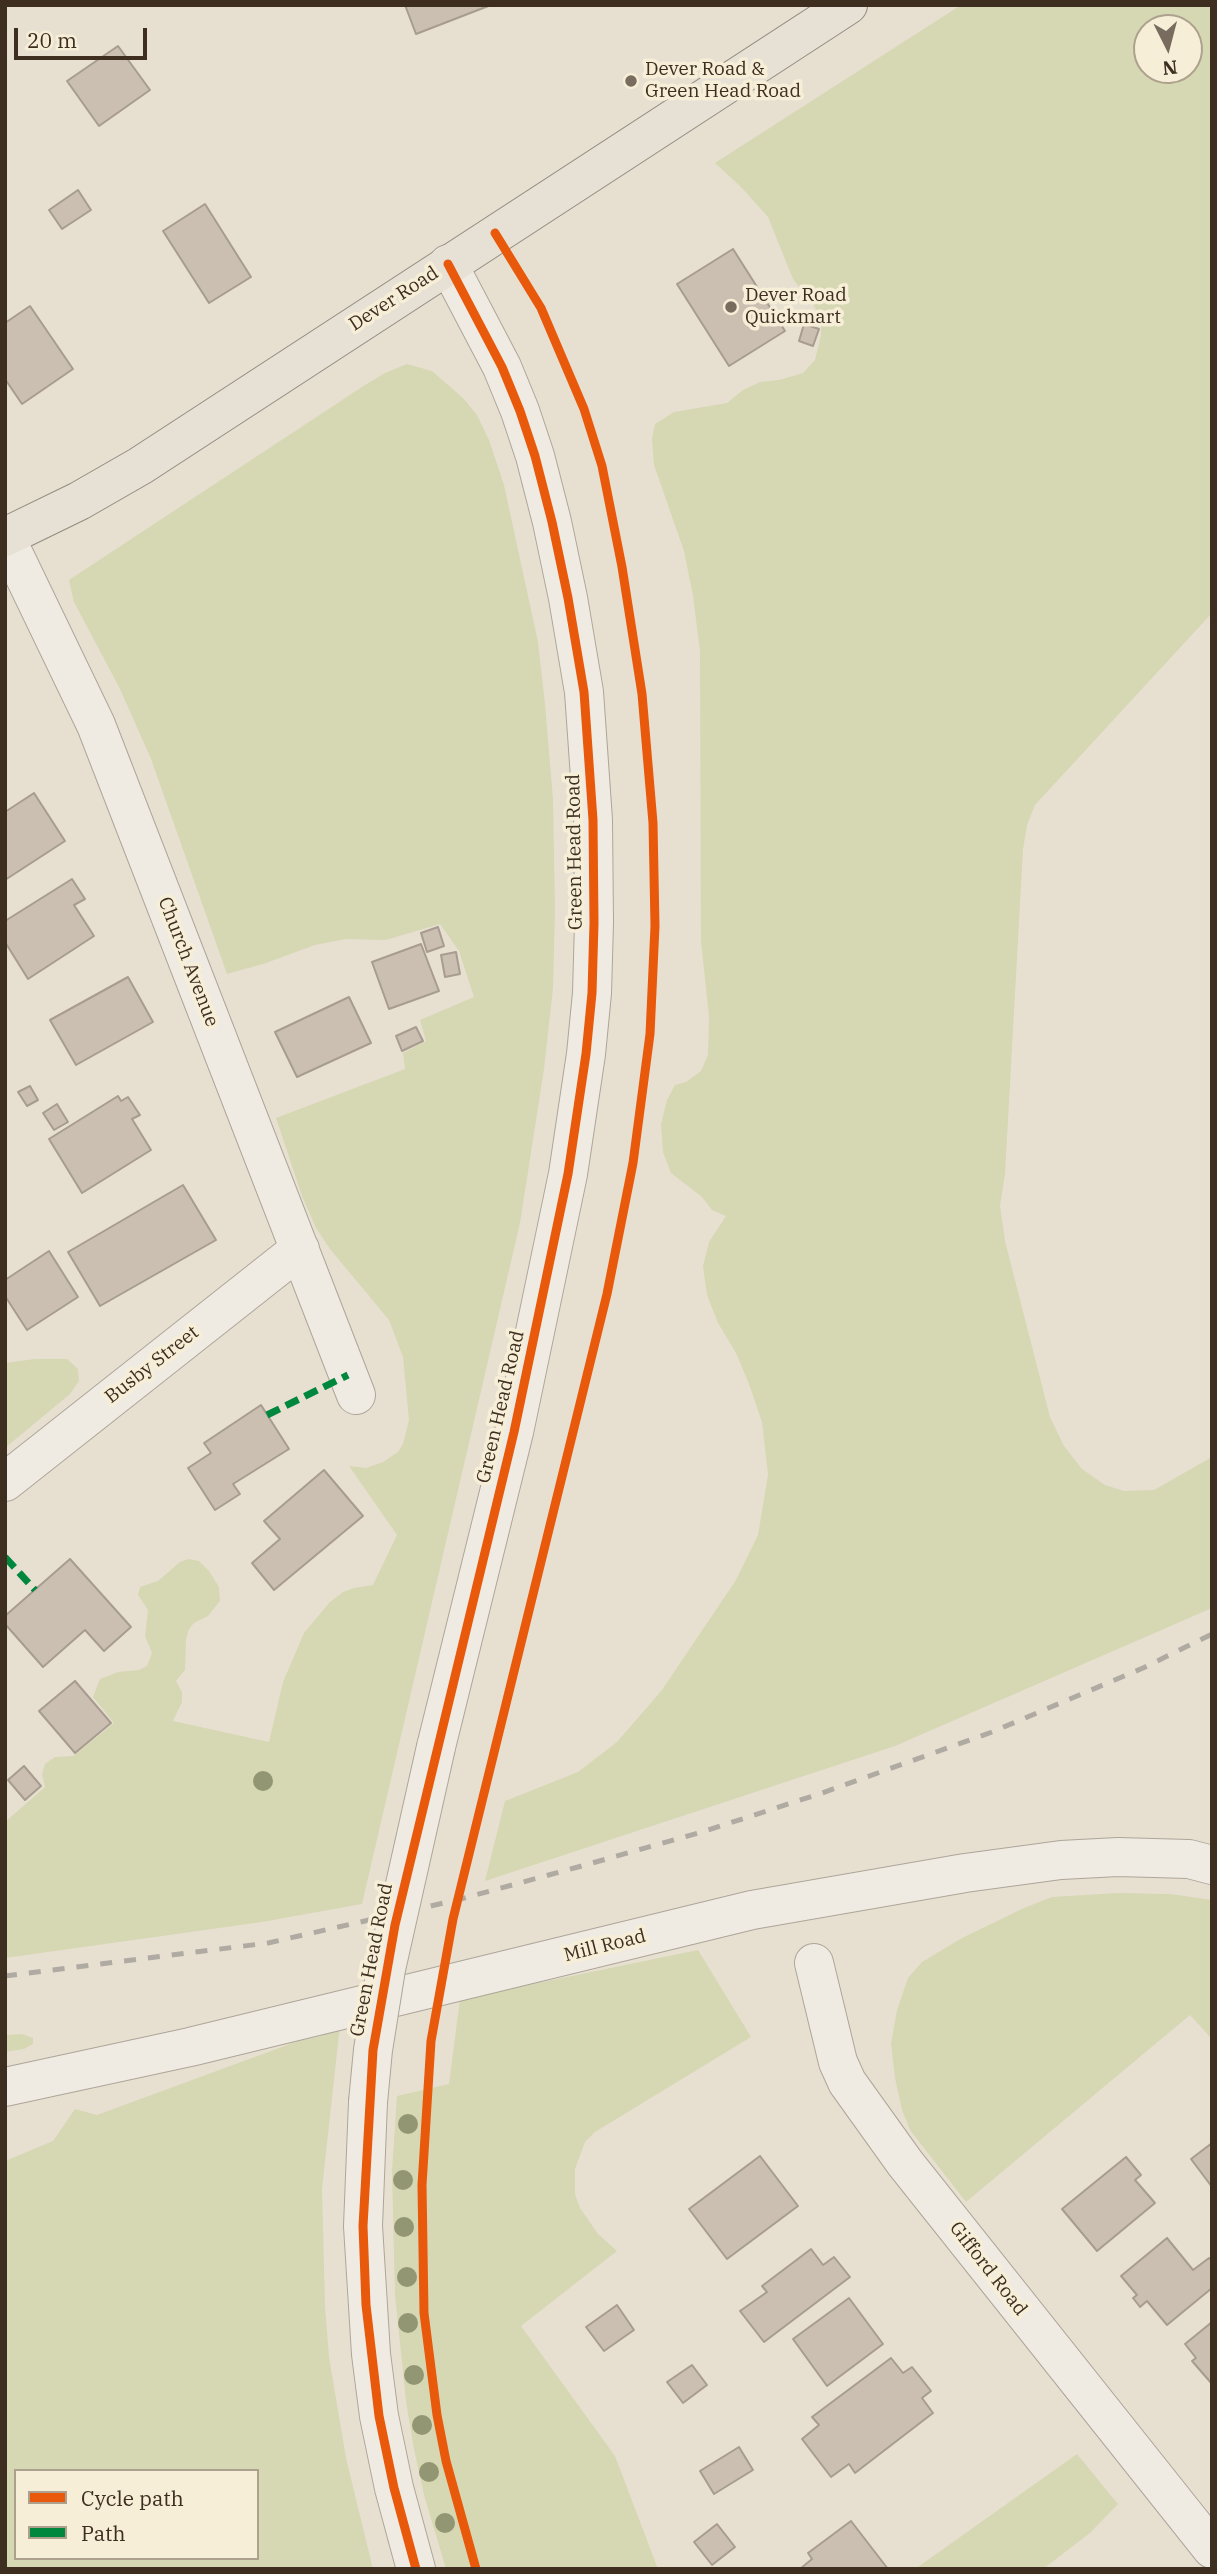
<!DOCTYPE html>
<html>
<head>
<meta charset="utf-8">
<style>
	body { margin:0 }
	#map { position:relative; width:1217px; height:2574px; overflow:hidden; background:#e7e0d1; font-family:"IBM Plex Serif",serif }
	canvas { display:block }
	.frame { position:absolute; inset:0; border:7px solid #3d2e20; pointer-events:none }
	.legend { position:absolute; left:14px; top:2469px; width:245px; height:91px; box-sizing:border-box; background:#f7eed8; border:2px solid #ada18e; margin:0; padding:9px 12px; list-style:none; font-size:21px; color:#3d2e20 }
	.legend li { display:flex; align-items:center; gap:14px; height:35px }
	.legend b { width:35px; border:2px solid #ada18e }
	.north { position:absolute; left:1133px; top:14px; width:70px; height:70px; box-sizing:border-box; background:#f7eed8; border:2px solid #ada18e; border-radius:50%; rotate:174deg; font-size:19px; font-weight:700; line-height:28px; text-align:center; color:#3d2e20 }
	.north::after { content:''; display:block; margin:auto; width:24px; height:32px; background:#786c5e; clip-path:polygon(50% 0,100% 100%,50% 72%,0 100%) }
	.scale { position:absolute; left:14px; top:28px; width:133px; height:32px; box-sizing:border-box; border:4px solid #3d2e20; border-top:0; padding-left:9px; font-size:21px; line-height:24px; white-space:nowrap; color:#3d2e20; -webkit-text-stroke:5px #f7eed8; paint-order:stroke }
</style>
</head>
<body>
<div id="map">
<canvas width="1217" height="2574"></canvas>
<div class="frame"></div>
<ul class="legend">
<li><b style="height:9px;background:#e8590c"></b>Cycle path</li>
<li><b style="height:9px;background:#00873e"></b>Path</li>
</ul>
<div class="north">N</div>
<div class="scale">20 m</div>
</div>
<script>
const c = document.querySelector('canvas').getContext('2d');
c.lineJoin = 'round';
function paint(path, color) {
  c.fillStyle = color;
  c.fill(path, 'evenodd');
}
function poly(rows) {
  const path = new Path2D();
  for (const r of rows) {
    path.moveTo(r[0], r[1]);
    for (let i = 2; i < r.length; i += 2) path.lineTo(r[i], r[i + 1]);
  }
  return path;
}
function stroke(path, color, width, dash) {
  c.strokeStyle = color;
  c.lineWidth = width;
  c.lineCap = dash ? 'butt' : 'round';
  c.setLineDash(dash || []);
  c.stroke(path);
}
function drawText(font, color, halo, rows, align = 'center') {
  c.font = font + ' "IBM Plex Serif",serif';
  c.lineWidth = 7;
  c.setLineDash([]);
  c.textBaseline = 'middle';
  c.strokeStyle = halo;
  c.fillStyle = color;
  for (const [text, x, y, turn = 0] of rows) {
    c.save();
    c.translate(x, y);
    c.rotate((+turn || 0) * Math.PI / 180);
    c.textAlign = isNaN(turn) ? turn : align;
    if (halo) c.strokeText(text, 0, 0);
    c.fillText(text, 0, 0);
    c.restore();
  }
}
paint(poly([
	[961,5,1212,5,1212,613,1035,805,1027,825,1023,849,1005,1174,1000,1206,1005,1241,1050,1417,1064,1446,1082,1469,1105,1485,1124,1491,1154,1490,1212,1457,1212,1608,895,1746,485,1881,505,1801,578,1772,617,1742,662,1690,736,1580,758,1535,768,1475,762,1422,749,1384,736,1353,718,1323,707,1295,703,1266,709,1242,726,1216,712,1210,702,1197,671,1173,663,1152,661,1124,667,1100,675,1085,686,1082,701,1071,708,1055,709,1017,701,941,700,651,693,596,684,551,654,465,652,439,655,424,674,412,727,403,743,390,760,382,779,380,803,373,815,360,821,335,821,320,816,309,793,279,768,217,741,187,715,163],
	[1147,28,1189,28,1189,70,1147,70],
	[407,364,432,371,463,398,477,415,489,440,504,485,538,642,545,704,553,799,555,911,553,988,544,1069,520,1223,362,1904,262,1922,5,1958,5,1822,45,1787,42,1774,45,1764,55,1757,73,1756,114,1723,93,1697,100,1679,118,1672,139,1670,147,1666,152,1653,145,1636,148,1610,138,1595,140,1587,158,1581,180,1562,189,1559,199,1561,209,1571,219,1587,220,1601,208,1616,194,1623,189,1629,186,1639,185,1670,176,1681,182,1692,182,1702,173,1721,269,1742,283,1682,304,1633,329,1603,343,1592,354,1588,373,1585,397,1535,349,1466,366,1468,383,1462,398,1452,403,1444,409,1420,403,1357,389,1320,330,1249,316,1228,302,1196,276,1118,405,1069,403,1053,426,1041,420,1020,474,997,459,951,440,924,386,940,346,939,315,945,266,963,227,974,151,759,120,689,74,602,69,580,365,385,385,373],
	[35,1359,67,1359,78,1369,79,1381,70,1394,5,1448,5,1363],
	[1118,1893,1170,1894,1212,1900,1212,2039,1190,2015,966,2202,910,2130,902,2110,895,2078,891,2044,897,2010,908,1978,922,1962,962,1938,1024,1908,1052,1897],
	[698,1950,751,2037,595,2132,585,2142,575,2169,575,2194,580,2208,598,2234,617,2251,521,2326,615,2456,658,2569,446,2569,424,2495,414,2449,406,2401,395,2295,392,2171,397,2096,449,2084,460,1999],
	[340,2025,322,2189,325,2306,329,2357,346,2458,373,2569,5,2569,5,2161,53,2141,75,2109,97,2115,298,2041,322,2036,330,2026],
	[16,2471,257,2471,257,2558,16,2558],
	[22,2034,33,2038,33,2044,24,2049,5,2052,5,2035],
	[1077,2454,1118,2504,1090,2533,1043,2569,915,2569]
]), '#d6d7b3');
const building = poly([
	[405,5,491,5,416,34,405,5],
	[118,46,150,90,99,126,67,81,118,46],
	[78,190,91,210,62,229,49,210,78,190],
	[205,204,251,277,209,303,163,231,205,204],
	[733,249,785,331,729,366,677,284,733,249],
	[30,306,73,369,22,404,5,379,5,323,30,306],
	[804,324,819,329,813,346,799,341,804,324],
	[34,793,65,841,5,880,5,812,34,793],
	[72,879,85,899,74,905,94,936,28,979,5,942,5,921,72,879],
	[438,927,444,946,427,952,421,933,438,927],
	[421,944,439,991,389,1009,372,962,421,944],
	[456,952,460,974,445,977,441,955,456,952],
	[128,977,153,1022,76,1065,50,1020,128,977],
	[349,997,371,1043,297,1077,275,1032,349,997],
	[416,1027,423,1041,402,1051,396,1036,416,1027],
	[30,1086,38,1100,27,1106,18,1092,30,1086],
	[118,1096,121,1101,128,1097,140,1115,132,1119,151,1150,82,1193,49,1139,118,1096],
	[57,1104,68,1122,54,1130,43,1113,57,1104],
	[183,1185,216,1240,100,1306,68,1252,183,1185],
	[49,1251,78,1297,27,1330,5,1296,5,1280,49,1251],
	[261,1405,289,1449,233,1484,240,1494,215,1510,188,1468,211,1453,204,1443,261,1405],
	[324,1470,363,1516,274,1590,252,1563,280,1539,264,1521,324,1470],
	[70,1559,131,1627,104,1651,85,1630,43,1667,5,1624,5,1616,70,1559],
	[75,1681,111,1723,75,1753,39,1711,75,1681],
	[24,1766,41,1786,25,1800,8,1780,24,1766],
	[1212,2143,1212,2187,1191,2159,1212,2143],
	[760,2156,798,2206,727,2259,689,2209,760,2156],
	[1126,2157,1141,2175,1135,2180,1155,2203,1097,2251,1062,2209,1126,2157],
	[1167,2238,1193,2270,1209,2258,1212,2261,1212,2288,1167,2325,1147,2301,1140,2307,1133,2298,1137,2295,1121,2276,1167,2238],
	[811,2249,823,2265,834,2257,850,2277,764,2342,740,2311,767,2292,762,2286,811,2249],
	[849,2298,883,2344,827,2386,793,2339,849,2298],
	[617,2305,634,2330,604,2351,586,2327,617,2305],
	[1212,2322,1212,2384,1192,2361,1196,2358,1185,2344,1212,2322],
	[891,2358,903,2373,912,2367,931,2391,922,2398,933,2413,855,2473,849,2464,831,2477,802,2439,819,2425,812,2417,891,2358],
	[692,2365,707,2385,683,2403,667,2382,692,2365],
	[739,2447,753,2470,714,2494,700,2471,739,2447],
	[851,2521,888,2569,800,2569,812,2559,808,2553,851,2521],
	[717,2524,735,2547,712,2565,694,2542,717,2524]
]);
paint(building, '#cbbfb2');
stroke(building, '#a89c90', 2);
const minor = poly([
	[5,536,96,725,356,1395],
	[5,1482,300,1249],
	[436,1747,514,1432,568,1174,586,1054,592,993,594,923,593,820,584,692,568,598,552,522,535,456,520,411,502,367,448,264],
	[814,1963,838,2062,847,2082,905,2163,1212,2549],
	[5,2087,190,2047,752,1910,965,1873,1061,1860,1118,1857,1189,1859,1212,1865],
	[368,2102,363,2226,371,2354,379,2416,394,2488,416,2569]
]);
const major = poly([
	[5,537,79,501,140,466,848,5]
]);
stroke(minor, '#ada599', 40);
stroke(major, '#928b80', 40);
stroke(minor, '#efebe3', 38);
stroke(major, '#e6e1d4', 38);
stroke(poly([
	[5,1976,268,1943,457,1900,578,1867,702,1832,822,1793,992,1732,1143,1668,1212,1634]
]), '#afaaa2', 5, [12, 12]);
const minorBridge = poly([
	[368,2102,373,2050,386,1969,436,1747]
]);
stroke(minorBridge, '#ada599', 40, []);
stroke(minorBridge, '#efebe3', 38);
stroke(poly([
	[267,1415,348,1375],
	[5,1557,35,1590]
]), '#00873e', 7, [14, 7]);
stroke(poly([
	[416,2569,394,2488,379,2416,366,2305,363,2226,373,2050,395,1925,514,1432,568,1174,586,1054,592,993,594,923,593,820,584,692,568,598,552,522,535,456,520,411,502,367,448,264],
	[476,2569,446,2461,437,2415,424,2313,422,2185,431,2041,453,1919,607,1294,633,1163,650,1034,655,926,653,823,642,694,622,567,602,466,584,409,541,308,495,233]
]), '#e8590c', 9);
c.fillStyle = '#929673';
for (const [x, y] of [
	[263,1781],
	[408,2124],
	[403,2180],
	[404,2227],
	[407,2277],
	[408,2323],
	[414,2375],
	[422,2425],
	[429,2472],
	[445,2523]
]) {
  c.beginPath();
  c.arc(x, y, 10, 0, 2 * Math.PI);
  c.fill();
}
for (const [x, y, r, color] of [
	[631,81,7,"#786c5e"],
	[731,307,7,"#786c5e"]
]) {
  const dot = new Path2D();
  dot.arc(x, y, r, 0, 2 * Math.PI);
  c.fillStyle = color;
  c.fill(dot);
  stroke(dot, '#f7eed8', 2.5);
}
drawText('19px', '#3d2e20', '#f7eed8', [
	["Dever Road &",645,70],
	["Green Head Road",645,92],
	["Dever Road",745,296],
	["Quickmart",745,318]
], 'left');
drawText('19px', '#3d2e20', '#f7eed8', [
	["Dever Road",394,299,-33],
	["Green Head Road",575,852,-91],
	["Church Avenue",188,962,69],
	["Busby Street",152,1365,-38],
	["Green Head Road",501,1407,-77],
	["Mill Road",605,1946,-14],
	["Green Head Road",372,1960,-79],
	["Gifford Road",988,2269,52]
]);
</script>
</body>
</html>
